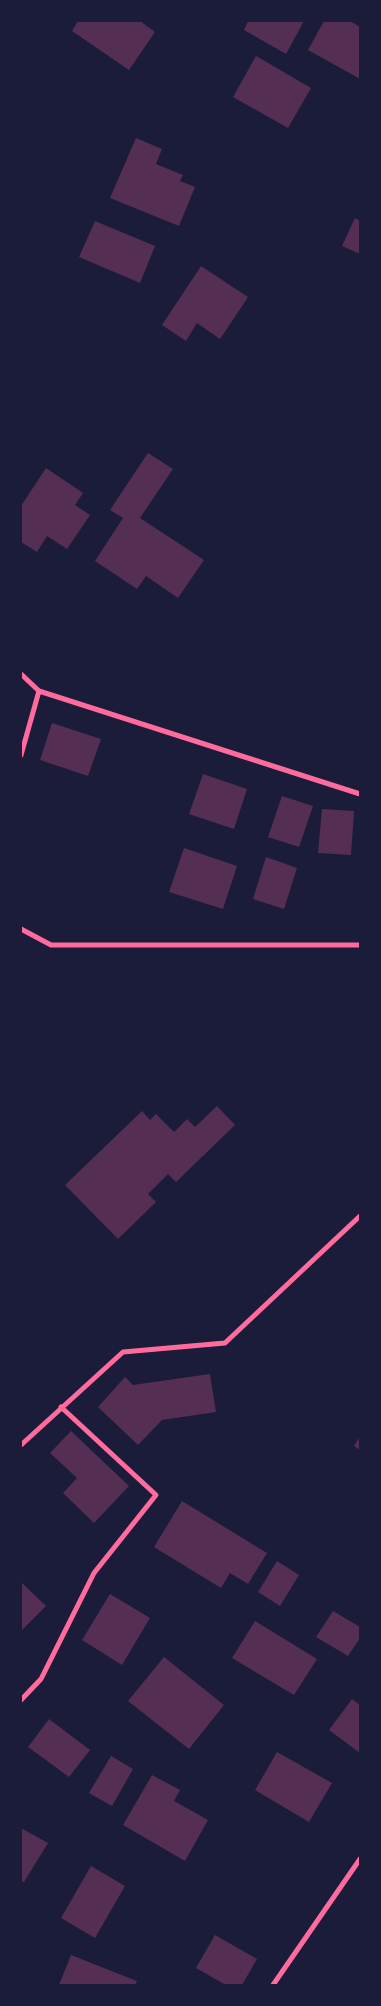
<!DOCTYPE html>
<html>
<head>
<meta charset="utf-8">
<style>
	body { margin:0 }
	#map { position:relative; width:381px; height:2006px; overflow:hidden; background:#1b1b3a; font-family:"Sofia Sans Condensed",sans-serif }
	canvas { display:block }
	.frame { position:absolute; inset:0; border:22px solid #1b1b3a; pointer-events:none }
</style>
</head>
<body>
<div id="map">
<canvas width="381" height="2006"></canvas>
<div class="frame"></div>
</div>
<script>
const c = document.querySelector('canvas').getContext('2d');
c.lineJoin = 'round';
function paint(path, color) {
  c.fillStyle = color;
  c.fill(path, 'evenodd');
}
function poly(rows) {
  const path = new Path2D();
  for (const r of rows) {
    path.moveTo(r[0], r[1]);
    for (let i = 2; i < r.length; i += 2) path.lineTo(r[i], r[i + 1]);
  }
  return path;
}
function stroke(path, color, width, dash) {
  c.strokeStyle = color;
  c.lineWidth = width;
  c.lineCap = dash ? 'butt' : 'round';
  c.setLineDash(dash || []);
  c.stroke(path);
}
paint(poly([
	[78,21,140,21,155,32,129,70,72,31],
	[248,21,304,21,286,54,244,30],
	[324,21,350,21,360,27,360,79,308,50],
	[256,56,311,88,288,128,233,97],
	[136,138,162,149,156,164,183,175,180,181,195,187,179,226,110,198],
	[355,218,360,221,360,254,342,246],
	[95,221,155,246,140,283,79,257],
	[201,266,248,297,220,339,197,323,186,341,162,325],
	[148,453,173,469,140,518,204,560,178,598,146,576,137,589,95,561,123,518,110,510],
	[46,468,83,493,75,505,90,515,67,549,47,536,37,552,21,542,21,506],
	[52,723,101,739,88,776,40,760],
	[203,774,247,789,234,829,189,814],
	[282,796,313,806,299,847,268,837],
	[322,809,354,811,351,855,318,853],
	[184,848,237,866,223,909,169,892],
	[266,857,297,868,284,909,253,899],
	[217,1106,235,1125,176,1182,168,1174,148,1194,156,1202,118,1239,65,1185,142,1111,150,1120,156,1114,174,1132,187,1119,195,1127],
	[210,1374,216,1412,162,1420,138,1445,98,1407,125,1377,133,1385],
	[71,1431,129,1486,94,1523,63,1493,77,1478,50,1453],
	[360,1436,360,1450,354,1446],
	[182,1501,267,1553,248,1584,230,1573,221,1588,154,1547],
	[277,1561,299,1575,280,1606,258,1592],
	[21,1582,46,1606,21,1631],
	[110,1594,150,1618,122,1665,82,1640],
	[333,1611,360,1627,360,1638,348,1656,316,1637],
	[255,1621,317,1659,294,1695,232,1658],
	[164,1657,224,1705,189,1749,128,1701],
	[352,1699,360,1705,360,1753,329,1730],
	[49,1719,90,1750,69,1777,28,1747],
	[277,1752,332,1783,309,1822,255,1790],
	[111,1756,133,1769,112,1806,89,1793],
	[152,1775,180,1790,174,1801,208,1820,185,1861,123,1825],
	[21,1828,48,1843,24,1882,21,1881],
	[91,1866,125,1886,95,1938,61,1918],
	[215,1935,257,1959,242,1985,226,1985,196,1968],
	[71,1955,137,1981,135,1985,59,1985]
]), '#542f53');
stroke(poly([
	[21,674,39,691,360,794],
	[21,755,39,691],
	[21,929,51,945,360,945],
	[21,1445,123,1352,225,1343,360,1216],
	[21,1700,41,1679,94,1573,156,1495,61,1407],
	[273,1985,360,1859]
]), '#ff6b9d', 5);
</script>
</body>
</html>
